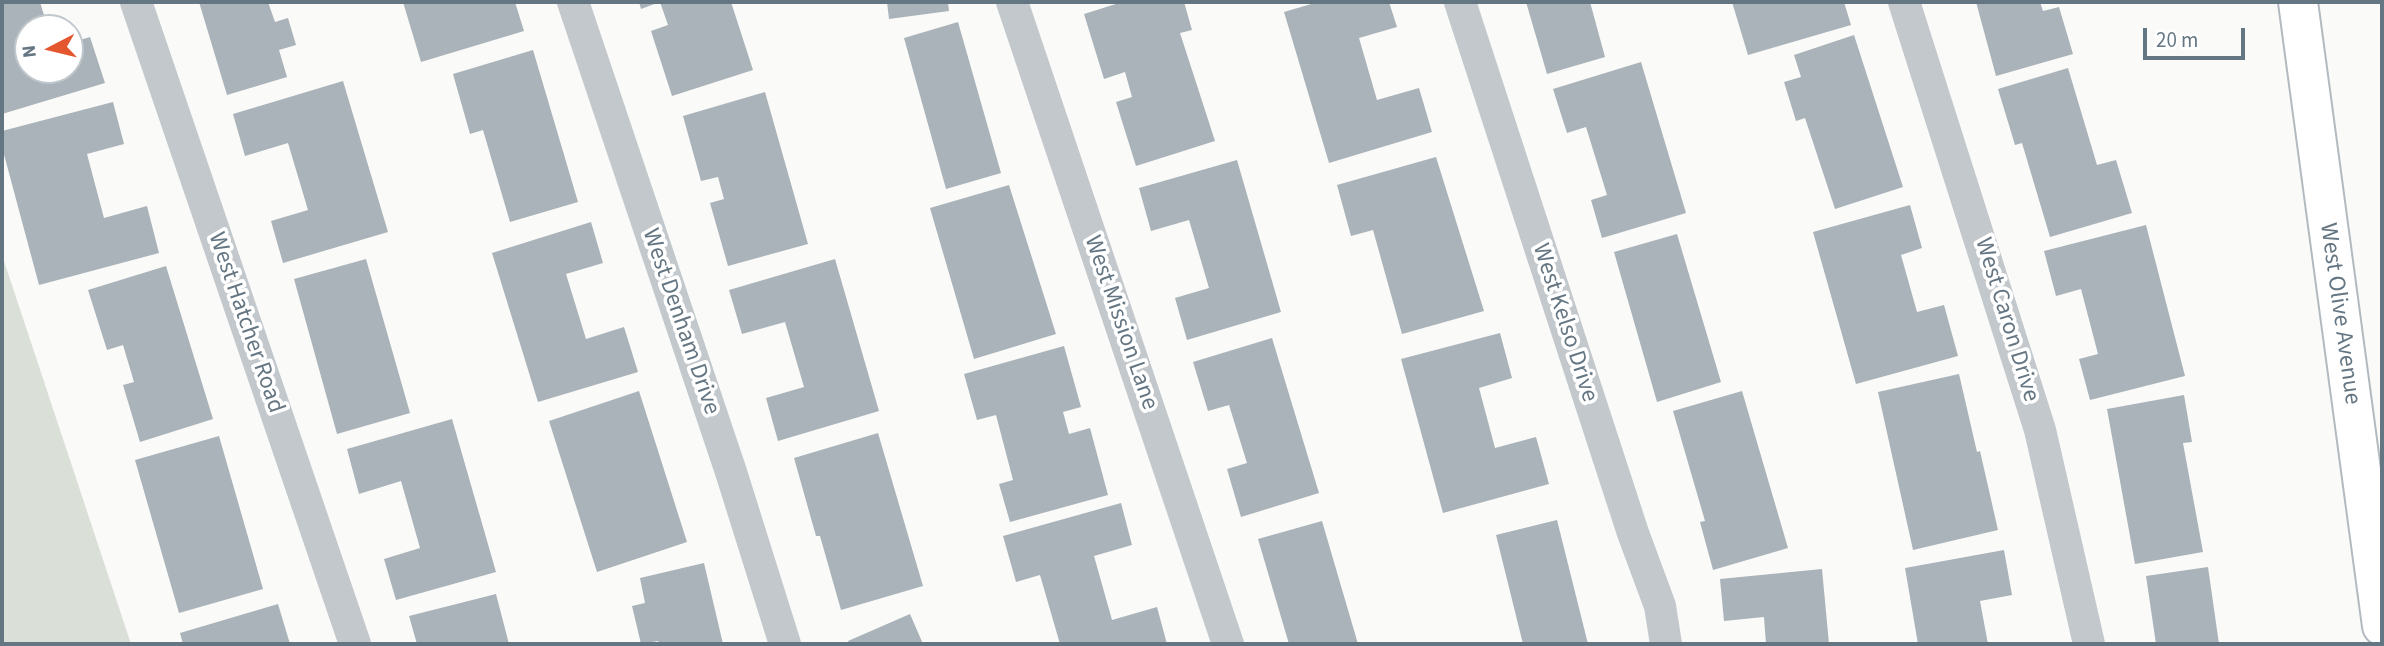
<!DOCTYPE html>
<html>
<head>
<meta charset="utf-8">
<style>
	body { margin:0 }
	#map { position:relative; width:2384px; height:646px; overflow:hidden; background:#fafaf8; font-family:"Source Sans 3",sans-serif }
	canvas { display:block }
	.frame { position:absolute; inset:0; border:4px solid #657683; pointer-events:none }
	.north { position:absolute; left:14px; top:14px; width:70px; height:70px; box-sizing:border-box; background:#fff; border:2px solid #c1c8cd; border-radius:50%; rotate:263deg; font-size:19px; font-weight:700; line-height:28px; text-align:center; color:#657683 }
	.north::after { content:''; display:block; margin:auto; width:24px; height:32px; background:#e4572e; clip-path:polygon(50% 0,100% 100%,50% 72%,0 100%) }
	.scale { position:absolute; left:2143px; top:28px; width:102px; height:32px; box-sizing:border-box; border:4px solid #657683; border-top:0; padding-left:9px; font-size:21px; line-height:24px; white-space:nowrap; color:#657683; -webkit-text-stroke:5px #fff; paint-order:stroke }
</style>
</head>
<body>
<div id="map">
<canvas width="2384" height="646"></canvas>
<div class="frame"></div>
<div class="north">N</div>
<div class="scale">20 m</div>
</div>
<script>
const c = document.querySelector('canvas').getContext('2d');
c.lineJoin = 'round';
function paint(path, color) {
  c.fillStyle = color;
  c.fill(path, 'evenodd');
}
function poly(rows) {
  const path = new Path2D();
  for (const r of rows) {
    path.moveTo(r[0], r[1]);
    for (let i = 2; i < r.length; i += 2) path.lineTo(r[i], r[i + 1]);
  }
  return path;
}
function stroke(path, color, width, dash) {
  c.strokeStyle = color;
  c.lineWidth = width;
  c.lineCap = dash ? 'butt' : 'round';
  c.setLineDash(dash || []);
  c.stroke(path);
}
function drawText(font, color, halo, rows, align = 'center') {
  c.font = font + ' "Source Sans 3",sans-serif';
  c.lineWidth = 7;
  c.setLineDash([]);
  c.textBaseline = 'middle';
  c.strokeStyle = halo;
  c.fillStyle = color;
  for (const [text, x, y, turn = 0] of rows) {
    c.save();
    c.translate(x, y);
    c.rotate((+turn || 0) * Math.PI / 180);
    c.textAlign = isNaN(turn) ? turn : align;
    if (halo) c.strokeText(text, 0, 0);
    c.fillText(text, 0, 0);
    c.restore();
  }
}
paint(poly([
	[2,255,131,644,2,644]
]), '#dadfd7');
paint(poly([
	[2,2,40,2,48,28,28,28,28,70,70,70,70,43,90,37,105,83,2,114],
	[199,2,268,2,275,22,288,18,296,45,279,50,287,77,227,95],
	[403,2,515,2,524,31,421,62],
	[639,2,731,2,753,70,672,96,651,31,668,25,660,2,641,9],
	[887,2,948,2,949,11,889,19],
	[1122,2,1184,2,1192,30,1180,33,1215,141,1136,166,1116,102,1132,97,1125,72,1104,79,1084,14],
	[1318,2,1389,2,1397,27,1359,38,1377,100,1419,88,1432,132,1329,163,1284,12],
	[1526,2,1590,2,1605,57,1547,74],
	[1732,2,1844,2,1851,25,1748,55],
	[1976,2,2040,2,2043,11,2059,7,2073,54,1996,76],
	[958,22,1001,173,946,189,904,38],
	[1854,35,1903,187,1835,209,1805,118,1796,121,1784,82,1801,77,1794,55],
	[533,50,578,202,510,222,483,130,470,134,453,74],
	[1641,62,1686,213,1602,238,1591,200,1607,195,1586,127,1567,133,1553,89],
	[2068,68,2097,165,2116,160,2132,213,2050,237,2022,143,2015,145,1998,89],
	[343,81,388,232,283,263,271,221,308,210,288,143,245,156,233,114],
	[765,92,808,244,728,266,710,203,724,199,718,177,701,181,683,116],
	[113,102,124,144,87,154,104,218,147,206,159,253,39,285,2,147,2,131],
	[1436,157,1484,311,1402,334,1373,230,1351,236,1337,185],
	[1237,160,1281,312,1187,340,1175,298,1209,288,1189,220,1151,231,1139,188],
	[1009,185,1056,334,974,359,930,208],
	[1910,205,1922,248,1901,255,1917,312,1944,305,1958,356,1856,384,1813,232],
	[591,222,603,263,566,274,586,339,624,327,638,372,538,402,492,253],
	[2146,225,2185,376,2090,400,2079,359,2098,354,2081,289,2056,296,2044,251],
	[1677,234,1721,382,1657,402,1614,252],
	[366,259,410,413,337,434,294,279],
	[835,259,879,411,778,441,766,398,804,387,785,322,742,334,729,290],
	[166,266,213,419,140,442,123,385,134,382,123,345,107,350,88,290],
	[1500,333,1512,378,1479,388,1495,448,1536,437,1549,484,1443,513,1401,359],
	[1272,338,1319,493,1241,517,1227,469,1247,463,1229,405,1208,411,1193,362],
	[1064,346,1081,407,1063,412,1069,434,1090,428,1108,495,1010,522,999,484,1013,480,996,415,977,420,964,374],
	[1959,374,1977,452,1980,451,1998,530,1913,550,1878,392],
	[639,391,687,542,597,572,549,421],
	[1742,391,1788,548,1713,570,1700,522,1705,521,1673,411],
	[2184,395,2192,442,2183,443,2203,552,2135,564,2107,409],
	[452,419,496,572,396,600,384,559,420,548,401,481,359,494,347,449],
	[878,433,923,586,841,610,820,536,816,536,794,458],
	[219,436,263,589,179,613,135,460],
	[1121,503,1132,545,1094,556,1112,620,1157,607,1167,644,1060,644,1040,575,1016,582,1003,536],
	[1557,520,1588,644,1523,644,1496,535],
	[1322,521,1358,644,1289,644,1258,539],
	[2004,550,2012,595,1980,601,1988,644,1918,644,1905,568],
	[704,563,723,644,659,644,658,641,641,644,632,606,645,603,640,578],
	[2208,567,2219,644,2156,644,2146,576],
	[1822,569,1829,644,1766,644,1764,617,1724,621,1720,579],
	[496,594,509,644,417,644,409,616],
	[278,604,290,644,183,644,180,633],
	[910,614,923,644,849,644,848,641]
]), '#aab3b9');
const secondary = poly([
	[2298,2,2382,626]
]);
stroke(secondary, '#b3babf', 42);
stroke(poly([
	[136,2,355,644],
	[573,2,731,472,785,644],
	[1012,2,1228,644],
	[1460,2,1633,533,1660,606,1666,644],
	[1904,2,2040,430,2089,644]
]), '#c3c8cc', 32);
stroke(secondary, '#fff', 38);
drawText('24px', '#657683', '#fff', [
	["West Olive Avenue",2339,314,82],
	["West Caron Drive",2006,320,73],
	["West Denham Drive",680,322,71],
	["West Hatcher Road",245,323,71],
	["West Mission Lane",1120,323,71],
	["West Kelso Drive",1564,323,72]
]);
</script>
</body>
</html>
